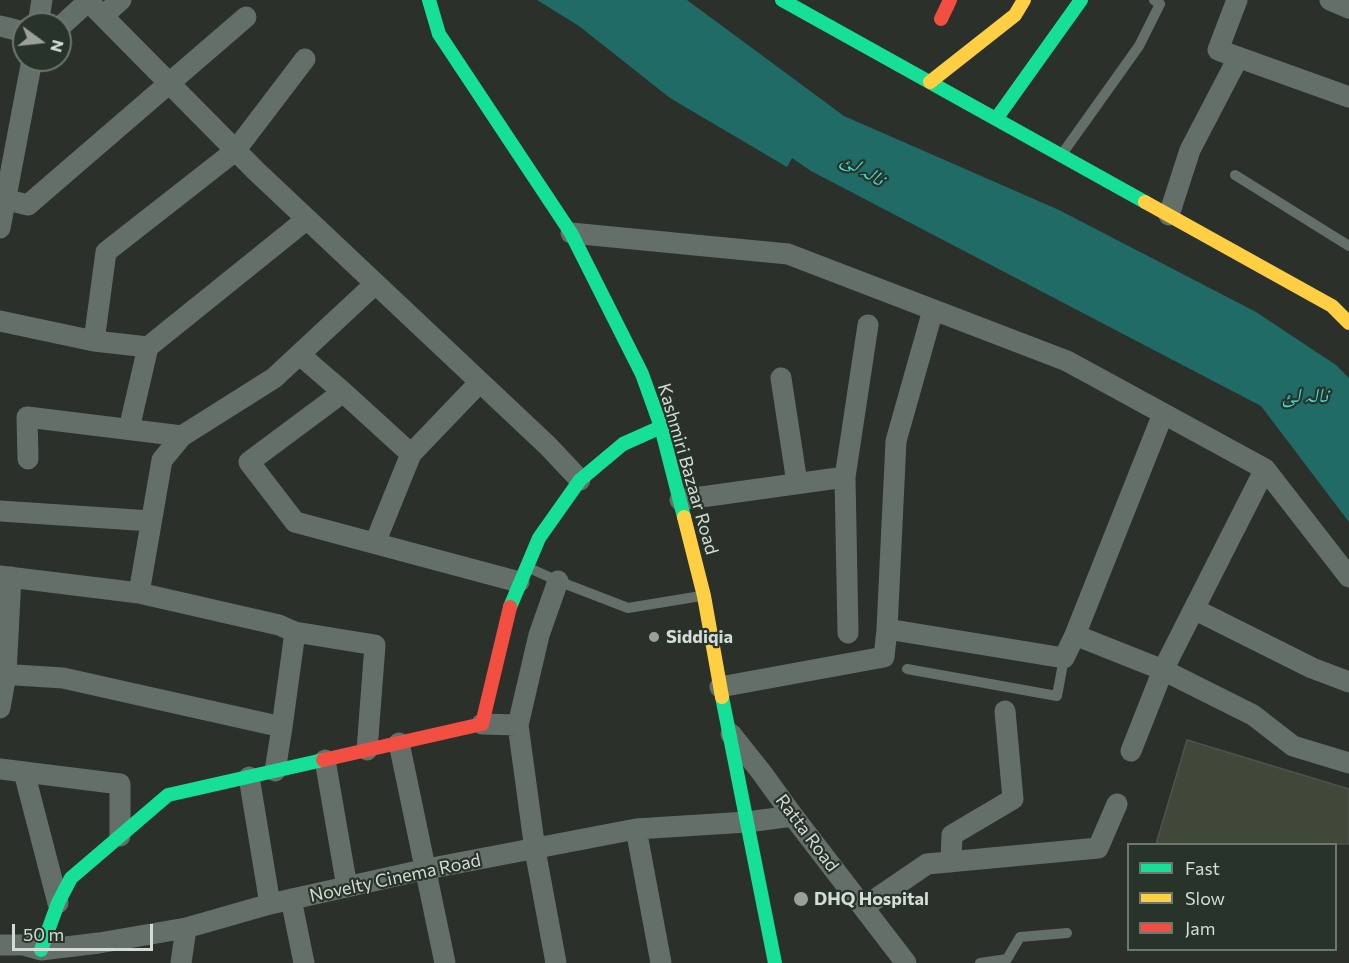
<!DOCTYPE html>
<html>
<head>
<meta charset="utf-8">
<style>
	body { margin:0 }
	#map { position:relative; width:1349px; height:963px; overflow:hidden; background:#2b302b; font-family:Commissioner,sans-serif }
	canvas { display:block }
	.legend { position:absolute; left:1127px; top:843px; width:210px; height:108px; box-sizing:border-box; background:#28332a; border:2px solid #6d776f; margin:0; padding:8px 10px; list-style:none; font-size:18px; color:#d5dcd6 }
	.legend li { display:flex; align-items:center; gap:12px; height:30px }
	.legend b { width:30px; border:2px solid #6d776f }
	.north { position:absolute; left:12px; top:12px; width:60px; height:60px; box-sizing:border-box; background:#28332a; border:2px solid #6d776f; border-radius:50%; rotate:105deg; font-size:16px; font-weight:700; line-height:24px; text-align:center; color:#d5dcd6 }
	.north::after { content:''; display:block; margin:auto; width:21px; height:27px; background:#9aa09a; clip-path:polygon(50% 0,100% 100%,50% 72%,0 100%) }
	.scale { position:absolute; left:12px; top:924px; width:141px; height:27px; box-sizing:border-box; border:3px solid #d5dcd6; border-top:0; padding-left:8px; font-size:18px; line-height:21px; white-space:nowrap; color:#d5dcd6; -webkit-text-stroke:4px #28332a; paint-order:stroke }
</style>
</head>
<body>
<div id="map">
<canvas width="1349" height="963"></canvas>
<ul class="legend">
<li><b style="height:8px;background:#16e098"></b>Fast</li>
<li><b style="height:8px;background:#ffcf43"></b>Slow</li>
<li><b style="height:8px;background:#f24e42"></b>Jam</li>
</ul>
<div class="north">N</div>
<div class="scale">50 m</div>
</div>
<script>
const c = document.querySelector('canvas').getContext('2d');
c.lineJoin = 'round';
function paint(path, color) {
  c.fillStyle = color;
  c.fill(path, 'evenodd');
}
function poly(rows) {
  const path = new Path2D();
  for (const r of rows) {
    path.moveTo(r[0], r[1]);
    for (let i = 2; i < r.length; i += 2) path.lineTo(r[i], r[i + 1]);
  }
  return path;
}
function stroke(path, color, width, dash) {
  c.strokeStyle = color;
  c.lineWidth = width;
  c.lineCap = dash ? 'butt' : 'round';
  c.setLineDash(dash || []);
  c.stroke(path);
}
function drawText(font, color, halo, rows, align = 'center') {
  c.font = font + ' Commissioner,"Noto Naskh Arabic",sans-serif';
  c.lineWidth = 4.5;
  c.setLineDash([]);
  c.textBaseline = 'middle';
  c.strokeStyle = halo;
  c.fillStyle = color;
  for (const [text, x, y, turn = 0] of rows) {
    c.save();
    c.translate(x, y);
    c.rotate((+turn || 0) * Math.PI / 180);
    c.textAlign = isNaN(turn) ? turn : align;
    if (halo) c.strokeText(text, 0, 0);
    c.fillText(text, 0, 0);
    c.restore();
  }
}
paint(poly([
	[537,0,687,0,844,116,1059,210,1256,312,1336,365,1349,378,1349,522,1261,406,811,171,792,158,787,167,670,98,579,26]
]), '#206b65');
const building = poly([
	[1187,740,1349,789,1349,844,1156,844,1187,740]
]);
paint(building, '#40483a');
stroke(building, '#4f534e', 1.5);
stroke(poly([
	[1062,154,1139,46,1160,4,1154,0],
	[1235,175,1349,246],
	[527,567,558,581,628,608,701,596],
	[907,669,1057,696,1064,658],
	[980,963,1007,959,1020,937,1067,933]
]), '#646f6a', 10);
stroke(poly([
	[1237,0,1218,50,1349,97],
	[1330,0,1349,8],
	[103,16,121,0],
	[38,24,42,0],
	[0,26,24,32],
	[60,27,84,5,90,4,94,7,256,171,548,446,580,480],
	[305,59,235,151,106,252,94,341,148,347,307,219],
	[0,198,28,205,246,17],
	[1169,215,1190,150,1238,58],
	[0,228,32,60],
	[571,233,788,254,1067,361,1265,469,1349,577],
	[933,310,896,441,887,629,1064,658,1075,635,1163,414],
	[0,321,94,341],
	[300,355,343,392],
	[781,378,797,483],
	[129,429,148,347],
	[182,436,274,378,375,284],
	[411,454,480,382],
	[28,459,27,417,182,436,162,460,139,593],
	[680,500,845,477],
	[0,511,151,521],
	[375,543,411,454,343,392,249,462,295,522,519,582],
	[0,576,139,593,279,625,295,632,282,727],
	[1194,609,1312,668,1349,682],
	[295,632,375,645,367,750],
	[848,633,845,477,868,325],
	[1075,635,1163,670,1253,715,1293,746,1349,763],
	[0,674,63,678,282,727,275,771],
	[720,687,884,657,887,629],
	[0,708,6,674,11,577],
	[482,724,518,725,535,850,556,963],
	[518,725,539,635,558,581],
	[731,734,762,773,793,816,906,963],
	[399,743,445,963],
	[1131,751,1163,670,1265,469],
	[325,760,347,887],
	[0,769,120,784,120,836],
	[24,772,58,903],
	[249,777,270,904],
	[636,829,661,963],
	[951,862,952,835,1013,799,1005,711],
	[291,899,304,963],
	[864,907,927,864,1098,848,1117,804],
	[0,945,23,945,41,950,99,943,186,928,270,904,427,869,636,829,747,822,793,816],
	[181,963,186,928]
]), '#646f6a', 21);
stroke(poly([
	[429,0,439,34,571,233,642,374,661,427,684,517],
	[782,0,1145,202],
	[996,119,1081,0],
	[510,607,539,538,580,480,623,444,661,427],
	[722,697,775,963],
	[41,950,58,903,71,878,168,795,323,760]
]), '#16e098', 14);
stroke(poly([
	[930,82,1015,15,1024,0],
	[1145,202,1332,306,1349,323],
	[684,517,704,596,722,697]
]), '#ffcf43', 14);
stroke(poly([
	[941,19,950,0],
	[323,760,482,724,510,607]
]), '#f24e42', 14);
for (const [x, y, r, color] of [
	[654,637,6,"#9aa09a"],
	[801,899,8,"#9aa09a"]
]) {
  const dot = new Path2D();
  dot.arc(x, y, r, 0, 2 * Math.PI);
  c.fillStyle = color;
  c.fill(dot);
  stroke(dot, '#28332a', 2);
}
drawText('18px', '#d5dcd6', '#28332a', [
	["Kashmiri Bazaar Road",688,469,74],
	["Ratta Road",807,833,53],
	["Novelty Cinema Road",395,878,-12]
]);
drawText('bold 18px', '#d5dcd6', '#28332a', [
	["Siddiqia",666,637],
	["DHQ Hospital",814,899]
], 'left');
drawText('italic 20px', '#43dbd0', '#28332a', [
	["نالہ لئ",863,169,31],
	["نالہ لئ",1305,395]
]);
</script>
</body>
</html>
